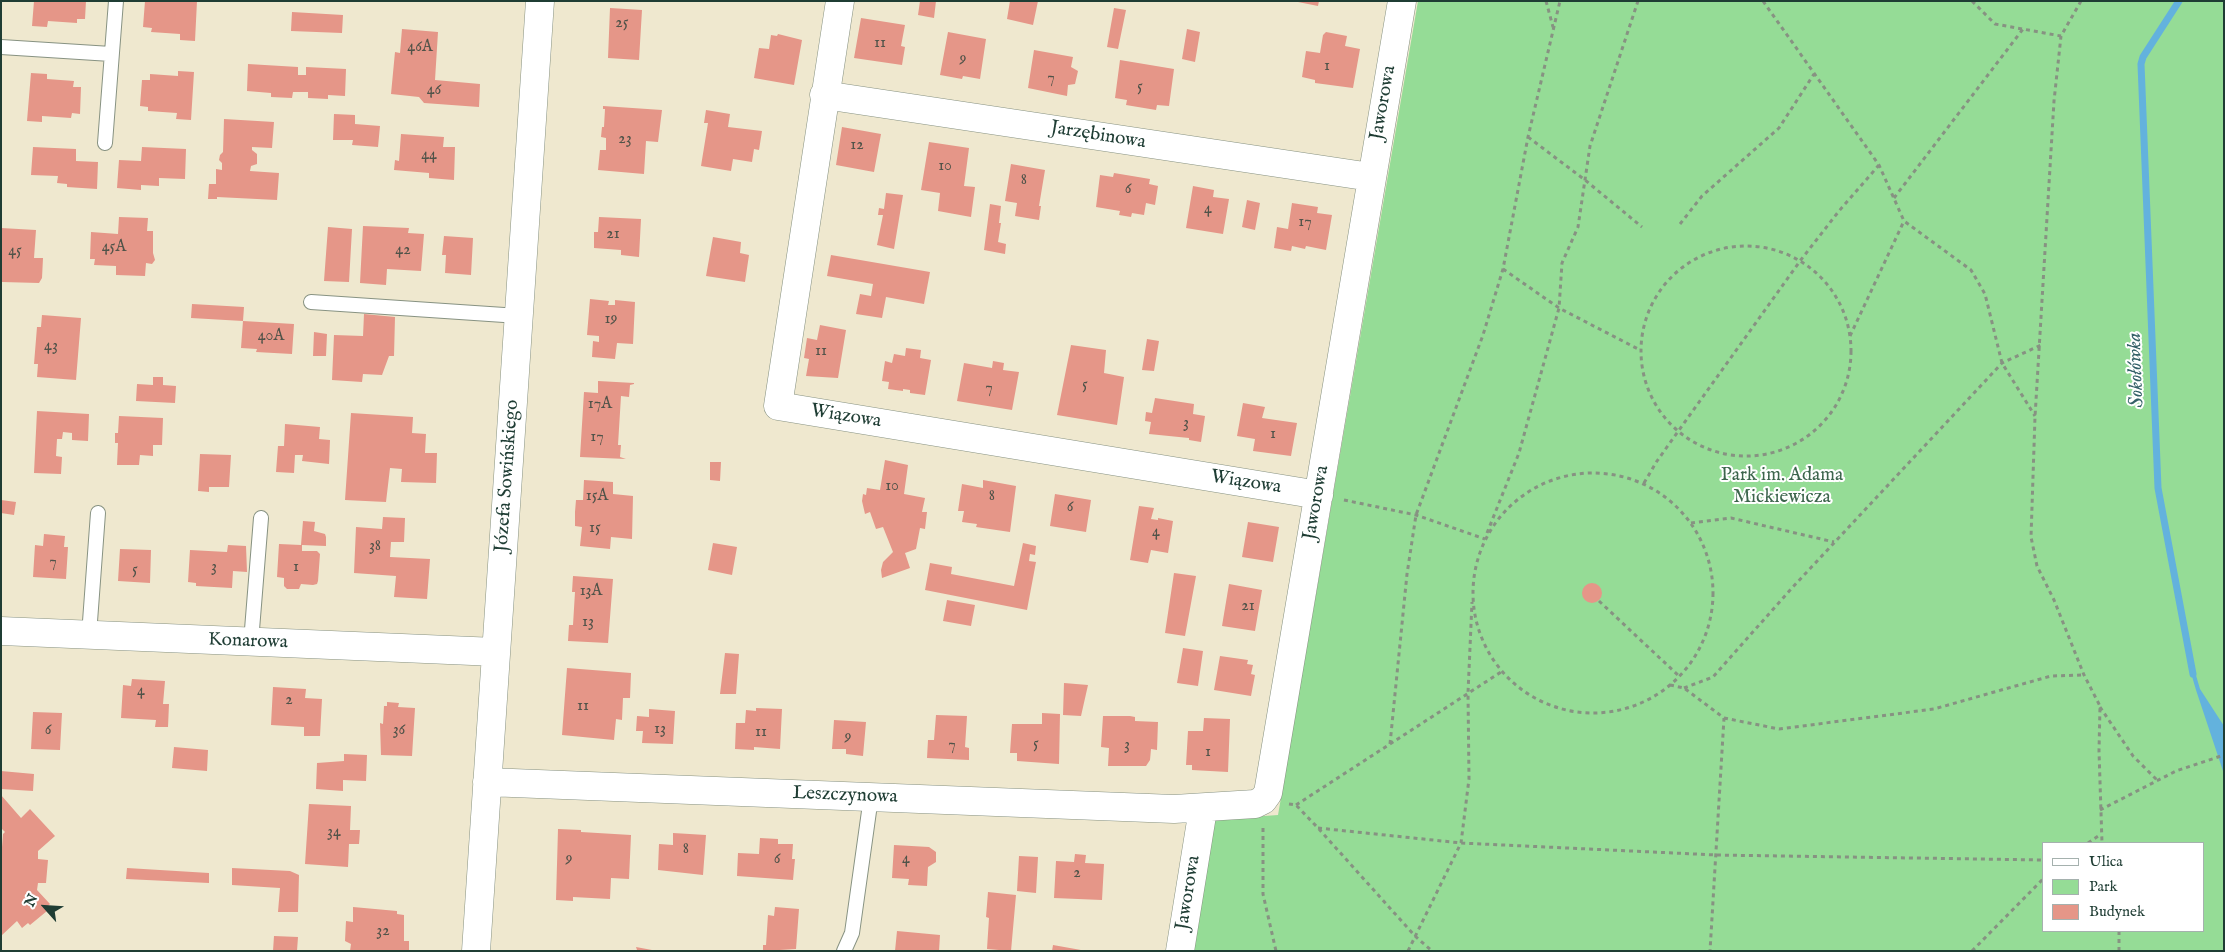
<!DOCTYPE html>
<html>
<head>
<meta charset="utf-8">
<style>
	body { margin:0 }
	#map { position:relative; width:2225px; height:952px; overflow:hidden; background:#efe8cf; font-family:"IM FELL English",serif }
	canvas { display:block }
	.frame { position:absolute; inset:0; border:2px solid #1f3d34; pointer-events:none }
	.legend { position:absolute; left:2042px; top:842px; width:162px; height:90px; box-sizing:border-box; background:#fff; border:1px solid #a5b1ae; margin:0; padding:6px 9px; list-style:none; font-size:15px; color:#1f3d34 }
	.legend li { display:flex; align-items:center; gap:10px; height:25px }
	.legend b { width:25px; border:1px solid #a5b1ae }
	.north { position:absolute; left:20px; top:882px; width:50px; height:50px; -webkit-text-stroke:4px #fff; paint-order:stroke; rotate:296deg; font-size:14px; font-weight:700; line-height:20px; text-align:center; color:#1f3d34 }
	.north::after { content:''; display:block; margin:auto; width:18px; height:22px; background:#1f3d34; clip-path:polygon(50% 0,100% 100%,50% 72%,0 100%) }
</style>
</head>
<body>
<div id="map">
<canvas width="2225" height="952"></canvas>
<div class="frame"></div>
<ul class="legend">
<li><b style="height:6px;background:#fff"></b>Ulica</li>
<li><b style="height:14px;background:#95dc96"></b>Park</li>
<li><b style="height:14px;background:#e59688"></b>Budynek</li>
</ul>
<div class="north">N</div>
</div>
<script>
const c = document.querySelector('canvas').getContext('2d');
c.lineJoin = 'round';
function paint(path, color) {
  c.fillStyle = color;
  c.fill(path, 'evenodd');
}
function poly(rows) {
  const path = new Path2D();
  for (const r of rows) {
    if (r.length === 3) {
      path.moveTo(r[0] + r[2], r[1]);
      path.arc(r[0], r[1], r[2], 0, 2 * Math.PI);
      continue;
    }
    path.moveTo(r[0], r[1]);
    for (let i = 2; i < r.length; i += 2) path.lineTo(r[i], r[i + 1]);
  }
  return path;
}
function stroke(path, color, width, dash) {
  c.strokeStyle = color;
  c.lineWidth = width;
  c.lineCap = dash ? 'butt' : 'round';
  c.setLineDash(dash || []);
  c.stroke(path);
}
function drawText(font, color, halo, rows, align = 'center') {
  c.font = font + ' "IM FELL English",serif';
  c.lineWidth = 4;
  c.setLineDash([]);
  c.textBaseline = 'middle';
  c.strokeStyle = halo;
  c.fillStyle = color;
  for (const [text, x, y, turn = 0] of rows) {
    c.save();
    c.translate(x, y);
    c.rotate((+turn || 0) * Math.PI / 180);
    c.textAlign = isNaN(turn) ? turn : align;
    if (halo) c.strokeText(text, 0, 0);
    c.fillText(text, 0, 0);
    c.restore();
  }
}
paint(poly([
	[1418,1,2224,1,2224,951,1189,951,1208,820,1278,815],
	[2044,843,2204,843,2204,931,2044,931]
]), '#95dc96');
paint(poly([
	[2193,665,2200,689,2224,726,2224,774,2196,690,2189,666]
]), '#63b2dd');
stroke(poly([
	[2179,1,2143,57,2141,64,2158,488,2193,674]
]), '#63b2dd', 7);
paint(poly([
	[34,1,86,1,85,19,77,19,77,23,48,21,47,27,32,26],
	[145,1,197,1,195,41,180,40,180,34,151,32,152,28,143,27],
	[920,1,936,1,934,18,918,15],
	[1010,1,1038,1,1033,25,1007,19],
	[1293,1,1319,1,1318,6],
	[610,8,642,10,639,60,608,58],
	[1114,8,1126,10,1118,49,1107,47],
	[292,12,343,15,342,33,291,31],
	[861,18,905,25,901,46,905,47,902,65,854,58],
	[402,29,438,32,435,80,480,84,479,107,424,103,419,97,391,94,395,52,400,53],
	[1187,29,1200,32,1195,62,1182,59],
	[948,32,986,39,980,79,963,76,962,79,940,75],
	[1326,32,1347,36,1345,46,1360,49,1353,88,1315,83,1315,80,1302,77,1306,51,1320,53,1323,35],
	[778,34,802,40,794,85,754,78,759,48,769,49,771,35,777,36],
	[1034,50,1073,57,1071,67,1078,71,1075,84,1068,85,1067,96,1028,88],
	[1120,60,1174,69,1169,106,1157,105,1156,110,1126,105,1127,100,1115,98],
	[248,64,298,67,298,75,306,75,306,67,346,69,345,96,328,95,328,99,308,98,308,92,293,92,292,98,271,97,271,93,247,91],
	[178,71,194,72,191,120,176,119,177,113,148,111,148,107,140,106,142,80,150,80,150,74,178,76],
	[31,73,47,74,47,79,74,81,73,87,81,87,80,114,72,113,71,118,42,116,42,122,27,121],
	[603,106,662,110,658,142,646,141,644,174,598,170,600,150,606,150,606,138,601,137,602,127,604,127,605,109,603,109],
	[706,110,730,114,728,127,762,131,759,150,754,149,752,162,733,159,731,171,701,166,708,123,704,123],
	[334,114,355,115,355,124,380,126,378,147,352,145,353,140,333,140],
	[224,119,274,122,272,148,252,147,252,150,257,154,257,164,251,166,250,171,279,173,277,200,217,197,217,199,208,199,209,184,216,184,216,169,222,170,222,163,219,160,220,155,223,152],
	[842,127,881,134,874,172,836,165],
	[401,134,444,137,443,147,455,147,454,180,429,178,429,173,394,170,395,160,399,161],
	[929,142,969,148,964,186,975,187,971,217,938,211,940,193,921,190],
	[33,147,76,149,76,161,98,162,97,189,67,187,67,184,57,183,58,176,31,175],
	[142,147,186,149,185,179,159,178,159,186,141,185,141,190,117,188,119,160,141,161],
	[1011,164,1045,170,1039,206,1041,206,1039,220,1015,216,1017,203,1005,201],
	[1114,173,1150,179,1149,184,1158,186,1155,205,1146,203,1144,215,1132,213,1131,217,1119,215,1120,211,1096,207,1100,175,1113,177],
	[1193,186,1214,190,1213,197,1229,199,1223,234,1186,228],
	[886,193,903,195,894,249,877,245,883,215,878,215,879,208,884,209],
	[1247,200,1260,203,1255,230,1242,227],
	[1292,203,1318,207,1317,213,1332,215,1326,250,1306,246,1305,249,1292,246,1291,251,1274,248,1277,227,1288,229],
	[990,204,1001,206,999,223,1001,223,998,242,1006,244,1005,254,984,250],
	[119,217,148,218,147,231,153,231,153,253,155,260,152,264,146,263,145,276,116,275,116,266,94,265,95,259,90,259,91,232,118,234],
	[599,217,641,219,639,257,621,255,621,250,594,248,594,232,598,232],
	[363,226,409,228,408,233,424,234,421,271,387,269,386,285,360,283],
	[328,227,352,229,349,282,324,281],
	[1,228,36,230,34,258,43,258,42,278,39,283,2,282],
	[444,236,473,238,471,275,445,273,446,255,442,255],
	[713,237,741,242,740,253,749,255,745,282,706,276],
	[831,255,930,272,924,304,886,297,882,318,856,314,860,294,871,296,873,284,827,276],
	[590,299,609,301,608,305,615,305,615,300,635,302,633,344,617,343,615,359,592,357,593,341,599,342,599,336,587,335],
	[192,304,244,307,243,321,294,324,292,354,256,352,257,349,241,348,243,321,191,318],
	[364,314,395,317,394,356,389,356,382,375,363,374,362,382,332,380,334,335,363,336],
	[42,315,81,318,76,380,37,377,38,364,34,364,37,327,41,327],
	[820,325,846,330,838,378,806,376,809,359,804,358,807,338,817,340],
	[314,332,327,334,326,356,313,356],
	[1147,339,1159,341,1154,371,1142,370],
	[1071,345,1106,350,1104,373,1124,377,1117,425,1057,415],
	[906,348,921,350,920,358,931,360,925,395,910,393,910,390,903,389,903,391,888,389,889,382,882,381,885,361,892,363,894,354,905,356],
	[993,361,1004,363,1003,370,1019,372,1012,410,957,401,964,363,992,368],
	[153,377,163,377,163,385,176,386,175,403,136,401,137,384,153,385],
	[598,381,634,383,634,384,630,385,629,397,621,396,618,445,621,445,620,457,626,459,580,457,584,392,598,393],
	[1155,398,1194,404,1193,414,1205,416,1201,442,1189,440,1189,438,1149,434,1151,422,1145,421,1146,412,1152,413],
	[1243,403,1265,407,1262,418,1297,423,1291,456,1253,451,1255,439,1237,436],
	[37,411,89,414,88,441,72,440,72,433,63,432,62,439,57,439,56,456,62,457,61,474,34,473],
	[351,413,413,417,412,433,426,434,425,453,437,453,436,483,401,482,402,469,390,468,386,502,345,500],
	[119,416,163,418,162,445,153,445,153,456,140,455,139,465,117,465,118,443,115,443,115,433,118,433],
	[285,424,320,427,319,439,330,440,329,464,302,461,303,455,295,455,294,473,276,472,278,446,284,446],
	[200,454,231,455,229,487,209,487,209,492,198,491],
	[885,460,908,465,904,494,925,498,922,512,927,512,925,529,920,528,916,549,905,553,910,568,882,578,881,570,883,562,893,552,883,527,876,529,870,512,865,514,862,501,863,494,866,495,867,488,880,490],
	[710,462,721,462,720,481,710,480],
	[584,480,613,482,613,494,633,496,632,539,611,537,610,549,580,546,582,527,575,526,575,512,576,500,583,500],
	[983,480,1016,486,1010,532,976,527,977,524,962,522,964,511,958,511,962,484,983,488],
	[1055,494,1091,500,1086,532,1050,526],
	[1,500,16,502,14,515,1,513],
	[1139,506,1154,508,1151,519,1158,520,1158,518,1173,521,1168,553,1151,550,1148,563,1130,560],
	[383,517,405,518,404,542,391,542,390,557,430,559,427,599,394,597,396,576,354,573,356,527,382,529],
	[303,521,315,522,314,531,325,534,326,537,326,546,302,545,302,551,317,551,320,554,318,581,317,584,313,585,301,584,299,589,287,589,284,586,284,578,277,577,279,544,301,545],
	[1248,522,1279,527,1273,562,1242,557],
	[44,534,65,536,64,547,68,547,66,579,33,577,35,545,43,546],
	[713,543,737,547,732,575,708,570],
	[1023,543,1036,546,1035,555,1030,554,1029,561,1036,562,1027,610,925,590,930,563,952,567,951,574,1014,586],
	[228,545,246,546,247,572,233,571,232,588,196,586,196,583,188,582,190,550,227,552],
	[120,549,151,550,150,583,118,581],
	[1174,573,1196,576,1185,636,1165,633],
	[573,576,613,579,608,643,568,641,569,625,573,625,575,592,572,592],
	[1592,593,10],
	[1229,584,1262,590,1255,631,1222,626],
	[947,600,975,605,971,626,943,621],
	[1183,648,1203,651,1198,686,1177,683],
	[725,653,739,654,736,694,720,694],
	[1220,656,1248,660,1247,664,1253,665,1251,674,1255,675,1251,696,1214,690],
	[567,668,631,673,630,698,623,698,622,720,616,719,614,740,562,735],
	[132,679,165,681,163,704,169,704,168,727,155,727,156,720,121,718,123,685,131,686],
	[1064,683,1088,685,1081,716,1063,715],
	[273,687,306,689,305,698,322,699,320,736,304,736,304,727,271,725],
	[387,702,399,703,398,707,415,708,412,756,381,755,380,723,383,724,384,706,387,706],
	[756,708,782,709,780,749,754,747,754,750,735,749,736,723,745,723,746,710,756,711],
	[649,709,675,711,673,744,642,743,643,731,636,731,637,716,649,717],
	[33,712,62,713,60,750,31,749],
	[1042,713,1060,714,1059,764,1017,761,1017,753,1010,753,1012,724,1042,724],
	[936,715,967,716,965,747,969,748,969,760,927,758,928,740,934,740],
	[1103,716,1130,716,1135,717,1135,721,1158,722,1157,750,1151,749,1150,760,1146,766,1108,766,1109,748,1101,747],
	[1204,718,1230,719,1228,772,1192,770,1192,765,1186,765,1188,731,1203,731],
	[834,720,866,722,863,756,846,754,846,749,832,749],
	[174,747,208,750,207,771,172,768],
	[344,754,367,755,366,781,343,780,343,791,316,789,317,763,344,761],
	[1,771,34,774,33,791,1,789],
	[1,795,21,818,30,809,55,836,38,851,38,859,48,860,46,883,38,883,37,890,50,904,45,909,47,911,30,925,28,923,22,928,17,921,1,936,1,860,3,834,5,832,1,828],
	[309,804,351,806,350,830,360,830,359,844,349,844,348,867,305,864],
	[558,829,581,830,581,832,631,835,629,879,611,878,610,899,573,897,573,901,556,900],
	[673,833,706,835,703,875,658,870,659,844,673,845],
	[760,838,778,839,778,844,793,844,792,859,795,859,793,880,737,876,738,853,759,854],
	[894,845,929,847,936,852,936,862,928,867,927,886,908,885,909,879,892,878],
	[1075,854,1086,855,1085,863,1104,864,1102,900,1054,898,1056,861,1074,862],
	[1019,856,1038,857,1036,893,1017,891],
	[127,868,209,873,209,883,126,879],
	[232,868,290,871,299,875,298,912,278,912,280,888,232,885],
	[988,892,1016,895,1011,951,987,949,989,918,986,917],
	[353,907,397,911,397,914,404,915,404,941,409,941,409,951,350,951,351,944,345,941,346,921,353,922],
	[775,907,799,909,796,949,763,951,763,945,766,945,768,915,774,916],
	[897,931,940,935,939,951,895,951],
	[274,936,298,937,297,951,273,951],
	[1053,945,1081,950,1080,951,1052,951],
	[636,947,652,950,652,951,637,950]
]), '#e59688');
const lane = poly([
	[1,47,111,54],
	[105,143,116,1],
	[311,302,519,316],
	[89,635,98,513],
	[251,642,261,518],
	[844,951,852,933,871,797]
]);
const street = poly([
	[840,1,778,406,1319,495],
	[824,95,1371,177],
	[1,631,496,652],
	[487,782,1174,809,1255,804,1263,800,1268,793,1402,1],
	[476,951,540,1],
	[1180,951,1203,809]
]);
stroke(lane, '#879282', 16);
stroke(street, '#879282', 29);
stroke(poly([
	[1546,1,1553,27],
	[1763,1,1879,165,1904,221,1971,270,1985,294,2002,363,2035,416],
	[1972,1,1995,24,2061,36],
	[2081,1,2061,36,2054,101,2035,417,2031,537,2037,566,2054,600,2084,675,2100,706,2099,751,2102,843],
	[1528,137,1585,180,1642,227],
	[1894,198,2023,29],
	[1680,224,1702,196,1779,128,1814,74],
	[1746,351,105],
	[1503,269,1559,308,1640,350],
	[1850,336,1904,221],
	[1593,593,120],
	[1644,483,1657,461,1800,261,1839,211,1879,165],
	[1344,500,1416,515,1485,539],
	[1691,523,1731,518,1834,542],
	[1487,533,1519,453,1559,308,1562,263,1578,227,1590,146,1638,1],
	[1599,601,1680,677],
	[1670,685,1684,688,1724,718,1710,951],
	[1684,688,1713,677,1791,589,2002,363,2041,345],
	[2100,707,2133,756,2157,780],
	[1724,718,1779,729,1934,709,2051,676,2084,675],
	[1390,744,1407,574,1416,515,1483,335,1503,269,1528,137,1560,1],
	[1289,804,1296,805,1318,828,1415,936,1432,951],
	[1296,805,1501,672],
	[2100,810,2176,771,2224,755],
	[1263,828,1263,894,1276,951],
	[1318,828,1461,843,1716,855,2044,860],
	[2088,843,2101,834],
	[2119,931,2119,951],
	[1408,951,1461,843,1469,779,1468,693,1472,602],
	[1972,951,2044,878]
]), '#879282', 3, [4, 4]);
stroke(lane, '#fff', 14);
stroke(street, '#fff', 28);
drawText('16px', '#505349', null, [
	["25",622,24],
	["11",880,44],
	["46A",420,48],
	["9",963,60],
	["1",1327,67],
	["7",1051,79],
	["5",1140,88],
	["46",434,91],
	["23",625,140],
	["12",857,146],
	["44",429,156],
	["10",945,167],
	["8",1024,181],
	["6",1128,190],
	["4",1208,210],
	["17",1305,223],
	["21",613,235],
	["45A",114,248],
	["42",403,251],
	["45",15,252],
	["19",611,320],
	["40A",271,337],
	["43",51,347],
	["11",821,352],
	["5",1085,386],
	["7",989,389],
	["17A",600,405],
	["3",1186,424],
	["1",1273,435],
	["17",597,438],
	["10",892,487],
	["15A",597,497],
	["8",992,497],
	["6",1070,508],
	["15",595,529],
	["4",1156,533],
	["38",375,547],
	["7",53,563],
	["3",214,568],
	["1",296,568],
	["5",135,571],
	["13A",591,592],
	["21",1248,607],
	["13",588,623],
	["4",141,692],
	["2",289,701],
	["11",583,707],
	["13",660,730],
	["6",48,731],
	["36",399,731],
	["11",761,733],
	["9",848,738],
	["5",1036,745],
	["7",952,746],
	["3",1127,746],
	["1",1208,753],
	["34",334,833],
	["8",686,850],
	["9",569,860],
	["6",777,860],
	["4",906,860],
	["2",1077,874],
	["32",383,932]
]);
drawText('19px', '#1f3d34', '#fff', [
	["Jaworowa",1384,103,-80],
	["Jarzębinowa",1098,136,9],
	["Wiązowa",846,417,9],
	["Józefa Sowińskiego",508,476,-86],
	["Wiązowa",1246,483,9],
	["Jaworowa",1317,503,-80],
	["Konarowa",248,642,2],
	["Leszczynowa",845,796,2],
	["Jaworowa",1189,893,-81]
]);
drawText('19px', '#3c654c', '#fff', [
	["Park im. Adama",1782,476],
	["Mickiewicza",1782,498]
]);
drawText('italic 20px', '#336067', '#fff', [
	["Sokołówka",2137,370,-92]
]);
</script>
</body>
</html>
